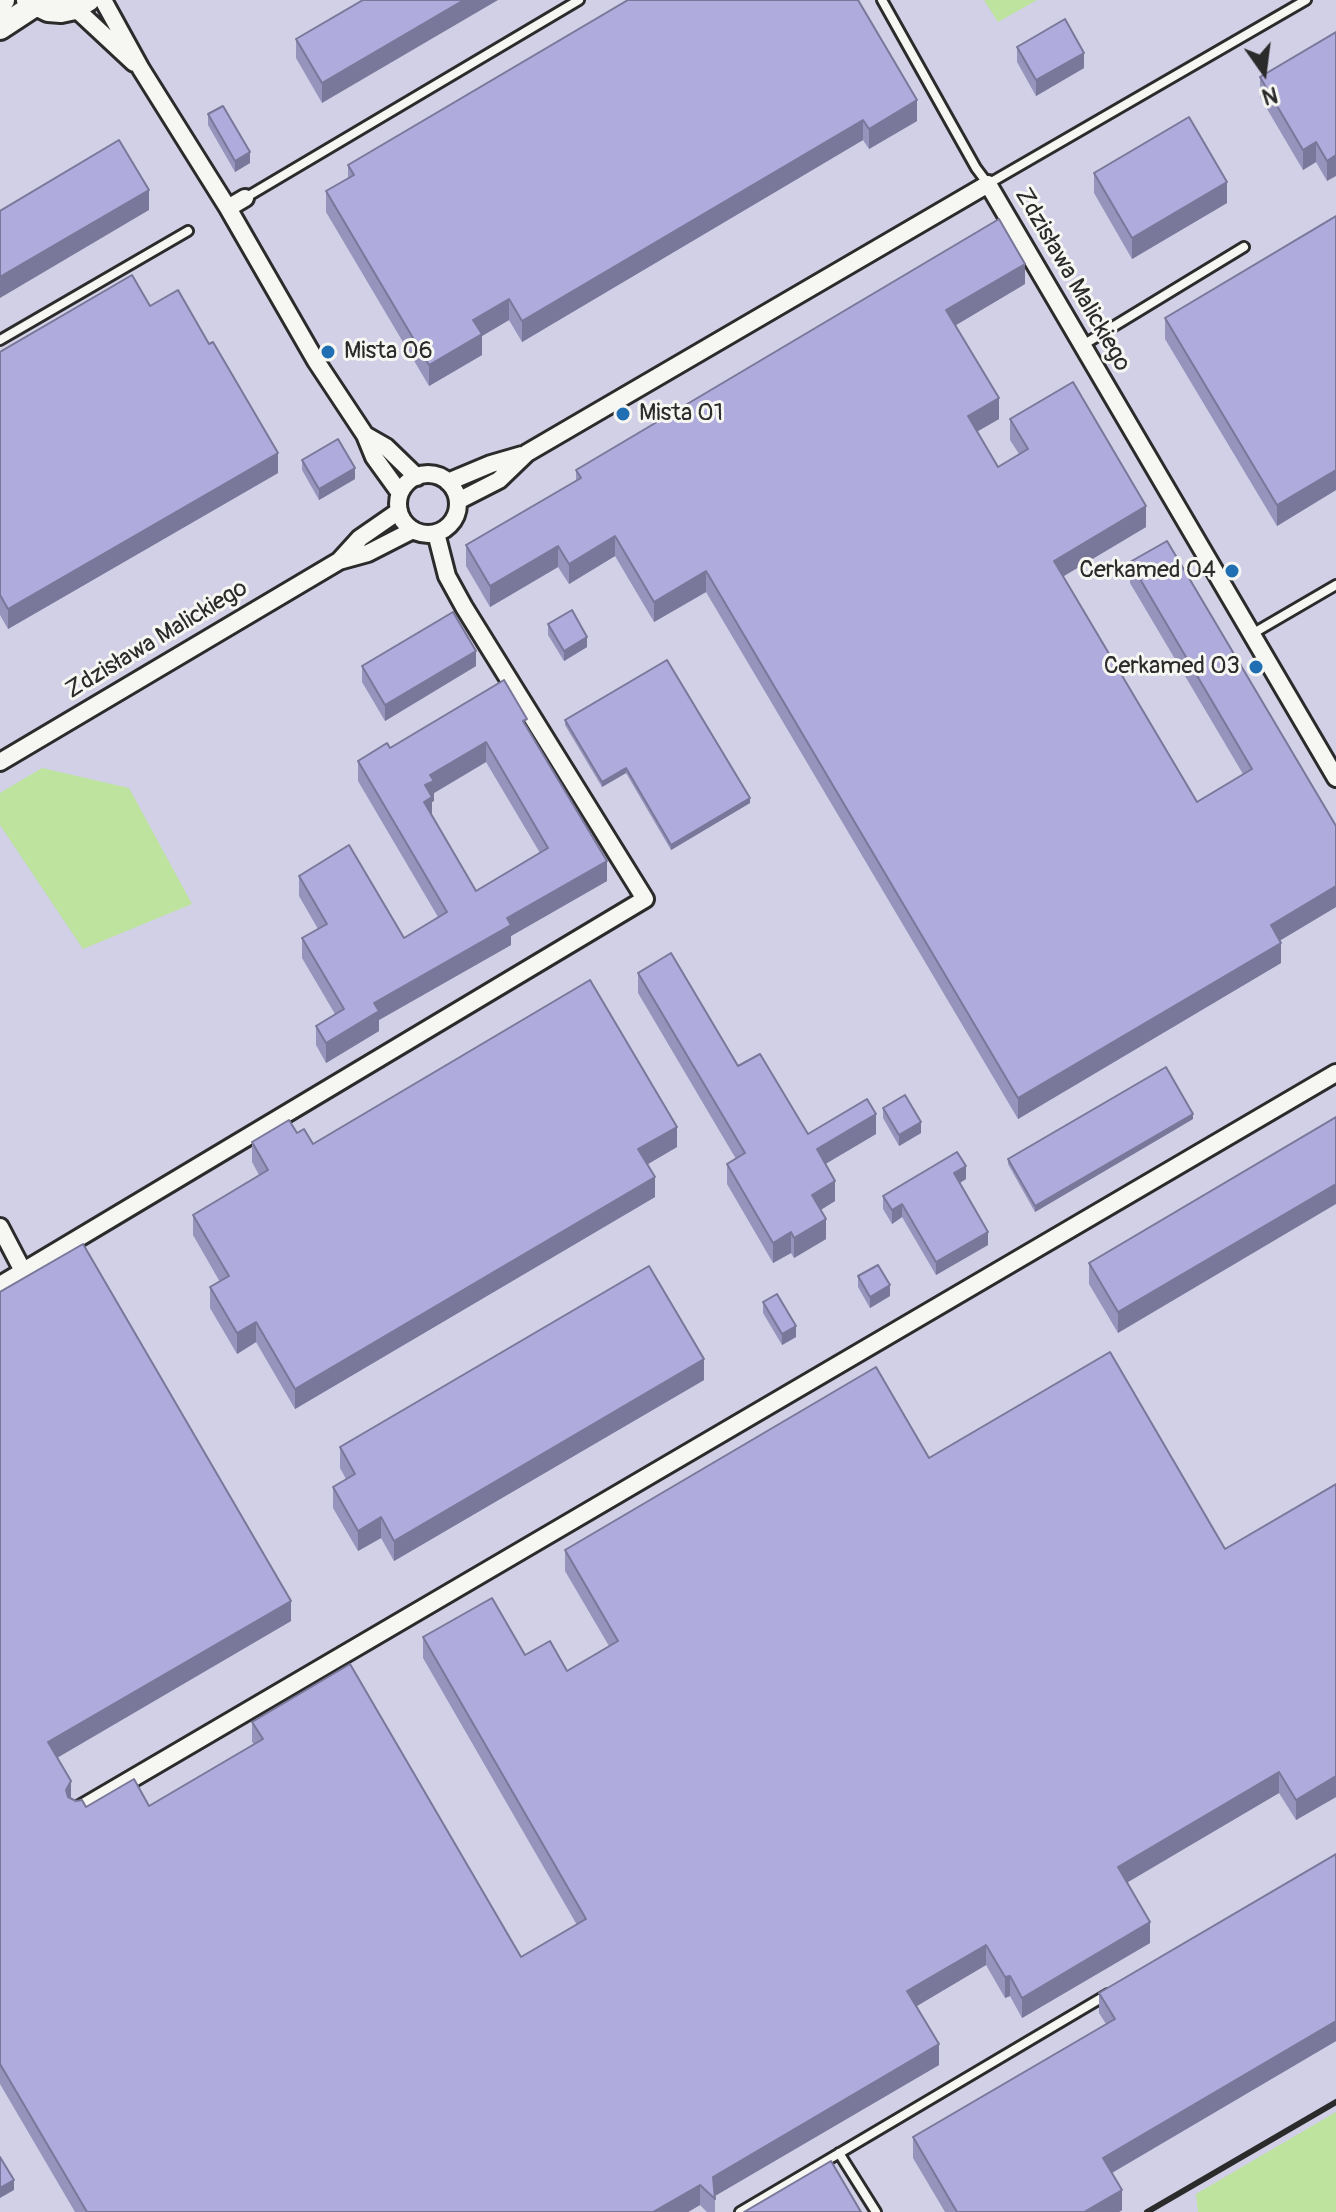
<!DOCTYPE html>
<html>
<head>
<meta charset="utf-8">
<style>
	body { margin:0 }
	#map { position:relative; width:1336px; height:2212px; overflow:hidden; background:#e1e0eb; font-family:Pangolin,sans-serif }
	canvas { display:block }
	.north { position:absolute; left:1224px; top:32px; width:80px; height:80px; -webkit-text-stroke:6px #f6f6f2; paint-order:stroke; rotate:166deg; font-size:22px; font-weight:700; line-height:32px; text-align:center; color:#2b2b2b }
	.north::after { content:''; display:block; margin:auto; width:28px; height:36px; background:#2b2b2b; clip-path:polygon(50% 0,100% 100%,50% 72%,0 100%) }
</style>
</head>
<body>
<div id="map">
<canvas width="1336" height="2212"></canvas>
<div class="north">N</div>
</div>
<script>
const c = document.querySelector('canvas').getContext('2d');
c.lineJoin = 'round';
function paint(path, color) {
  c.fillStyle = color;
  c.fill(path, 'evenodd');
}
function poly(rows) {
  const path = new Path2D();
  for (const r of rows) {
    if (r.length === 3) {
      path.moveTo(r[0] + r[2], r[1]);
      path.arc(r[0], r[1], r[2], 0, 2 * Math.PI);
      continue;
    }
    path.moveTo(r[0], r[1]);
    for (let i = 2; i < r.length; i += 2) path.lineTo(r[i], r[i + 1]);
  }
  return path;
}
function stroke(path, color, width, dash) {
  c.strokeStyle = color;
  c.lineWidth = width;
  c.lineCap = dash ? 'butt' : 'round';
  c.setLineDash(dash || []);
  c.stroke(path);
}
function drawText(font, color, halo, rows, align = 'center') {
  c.font = font + ' Pangolin,sans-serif';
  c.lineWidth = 6;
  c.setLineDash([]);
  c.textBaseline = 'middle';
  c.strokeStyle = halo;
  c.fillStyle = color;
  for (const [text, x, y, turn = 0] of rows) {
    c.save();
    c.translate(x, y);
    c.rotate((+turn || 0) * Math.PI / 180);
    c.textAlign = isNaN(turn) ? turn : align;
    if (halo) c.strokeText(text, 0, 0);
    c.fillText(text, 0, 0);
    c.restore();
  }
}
paint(poly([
	[0,0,1336,0,1336,2212,0,2212]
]), '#d2d0e6');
paint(poly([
	[984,0,1037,0,998,22],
	[42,768,129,788,192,904,83,949,0,825,0,793],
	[1336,2112,1336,2212,1198,2212,1196,2194]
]), '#bde39e');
const lane = poly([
	[882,0,976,168,988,184,1306,0],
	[245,198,579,0],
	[0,340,188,231],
	[1083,345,1244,247],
	[1252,634,1336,585],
	[839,2153,876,2212],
	[740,2212,1108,1994]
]);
const street = poly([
	[103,0,141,69,228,208,316,361,365,435,374,457,400,493],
	[75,8,134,63],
	[228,208,245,198],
	[365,435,386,447,417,477],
	[428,504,30],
	[448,482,491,464,522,455],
	[458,501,499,480,527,453,988,184,1336,778],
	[340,560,360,538,399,511],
	[0,762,339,561,368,553,413,530],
	[0,1227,23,1271],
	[0,1285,645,899,464,607,447,576,436,533],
	[77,1811,1336,1073]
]);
const secondary = poly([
	[28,0,48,10,61,11,75,8,88,0],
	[0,4,3,0],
	[0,28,35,5]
]);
stroke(lane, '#2b2b2b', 14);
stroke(street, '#2b2b2b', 22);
stroke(secondary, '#2b2b2b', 28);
stroke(lane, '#f6f6f2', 8);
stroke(street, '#f6f6f2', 16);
stroke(secondary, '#f6f6f2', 22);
stroke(poly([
	[1147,2212,1336,2102]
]), '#2b2b2b', 6);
paint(poly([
	[363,0,322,103,296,58,296,39],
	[628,0,917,121,869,149,863,140,522,342,509,320,482,336,482,355,429,386,326,212,326,191,348,178,348,165],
	[1336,32,1327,181,1316,162,1303,170,1260,97,1260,77],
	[1017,47,1084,68,1036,96,1017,62],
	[208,114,250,163,235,172,208,125],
	[1094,173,1227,203,1132,259,1094,193],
	[1336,216,1336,490,1277,526,1165,339,1165,318],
	[1025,284,956,325,999,419,977,431,998,467,1019,454,1010,440,1010,419,1146,527,1063,576,1197,802,1243,774,1130,583,1130,562,1336,826,1336,907,1280,940,1281,963,1018,1119,706,592,654,622,615,556,569,584,558,567,490,607,466,566,466,545,576,481,576,470],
	[150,306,278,473,8,629,0,615,0,352],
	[302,460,355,479,319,500,302,470],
	[548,624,587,647,564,661,548,635],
	[362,666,476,666,385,721,362,682],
	[565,720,750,803,671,850,626,773,602,787,565,725],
	[527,727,607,881,511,936,511,945,379,1020,379,1031,326,1063,316,1045,316,1026,335,1014,302,958,302,938,318,929,299,896,299,876,404,938,438,917,358,781,358,761,390,748],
	[486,762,540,853,476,891,432,816,432,802,434,801,434,793],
	[638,973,738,1066,808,1134,876,1134,825,1164,835,1201,821,1210,826,1239,794,1258,791,1253,773,1263,727,1184,727,1164,736,1159,638,993],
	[883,1108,921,1133,899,1146,883,1118],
	[1336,1117,1118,1333,1089,1284,1089,1263],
	[1193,1119,1035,1212,1008,1164,1008,1159],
	[297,1133,313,1144,677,1147,647,1164,655,1197,295,1409,256,1342,237,1354,210,1308,210,1287,220,1282,193,1235,193,1215,259,1175,252,1162,252,1142],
	[966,1179,960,1183,988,1245,936,1275,902,1217,892,1224,883,1209,883,1196],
	[858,1276,890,1296,870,1308,858,1287],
	[0,1292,291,1621,57,1758,71,1799,86,1807,149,1806,254,1744,252,1742,252,1722,521,1957,577,1925,423,1658,423,1637,525,1655,567,1671,609,1646,565,1571,565,1550,929,1458,1225,1549,1336,1484,1336,1797,1296,1820,1279,1793,1127,1882,1150,1943,1022,2018,1010,1996,1005,1998,986,1965,916,2006,939,2065,715,2196,715,2212,707,2212,700,2205,688,2212,75,2212,0,2084],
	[763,1302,796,1337,782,1345,763,1313],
	[704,1380,394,1561,381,1538,358,1551,333,1508,333,1487,346,1479,340,1468,340,1447],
	[1336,1854,1336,2041,1112,2173,1122,2210,1119,2212,945,2212,913,2158,913,2137,1106,2024,1099,2013,1099,1993]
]), '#9693bd');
paint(poly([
	[464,0,498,0,322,103,322,83],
	[1084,53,1084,68,1036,96,1036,80],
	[917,100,917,121,869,149,869,129],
	[863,120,863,140,522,342,522,321],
	[1316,142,1316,162,1303,170,1303,150],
	[250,152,250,163,235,172,235,161],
	[1336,155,1336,176,1327,181,1327,161],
	[1227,182,1227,203,1132,259,1132,238],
	[149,190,149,210,0,298,0,277],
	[1025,264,1025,284,946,331,946,310],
	[509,299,509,320,482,336,482,355,429,386,429,365,473,320],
	[999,398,999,419,968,437,968,416],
	[278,453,278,473,8,629,8,609],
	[355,468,355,479,319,500,319,489],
	[1336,470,1336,490,1277,526,1277,505],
	[1146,506,1146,527,1054,582,1054,561],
	[615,536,615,556,569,584,569,564],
	[558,546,558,567,490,607,490,586],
	[706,571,706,592,654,622,654,602],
	[587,637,587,647,564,661,564,651],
	[476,651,476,666,385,721,385,705],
	[486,742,486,762,434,793,434,801,432,802,432,817,424,822,425,785,430,775],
	[626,768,626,773,602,787,602,782],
	[750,798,750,803,671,850,671,845],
	[607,861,607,881,511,936,511,945,379,1020,379,1031,326,1063,326,1043,374,1003,507,918],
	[1336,886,1336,907,1271,946,1271,925],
	[1281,943,1281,963,1018,1119,1018,1098],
	[876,1114,876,1134,817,1169,817,1149],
	[1193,1114,1193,1119,1035,1212,1035,1206],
	[921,1122,921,1133,899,1146,899,1135],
	[677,1127,677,1147,638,1170,638,1149],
	[966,1166,966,1179,954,1186,954,1173],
	[655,1177,655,1197,295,1409,295,1389],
	[835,1181,835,1201,812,1215,812,1195],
	[1336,1184,1336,1204,1118,1333,1118,1312],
	[902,1204,902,1217,892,1224,892,1210],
	[826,1219,826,1239,794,1258,794,1238],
	[791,1232,791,1253,773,1263,773,1243],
	[988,1232,988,1245,936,1275,936,1262],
	[890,1285,890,1296,870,1308,870,1297],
	[256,1322,256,1342,237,1354,237,1333],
	[796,1326,796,1337,782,1345,782,1334],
	[704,1359,704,1380,394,1561,394,1541],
	[381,1517,381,1538,358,1551,358,1531],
	[291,1601,291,1621,48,1763,48,1742],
	[1279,1772,1279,1793,1118,1888,1118,1867],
	[1336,1776,1336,1797,1296,1820,1296,1800],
	[71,1781,71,1802,66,1810,66,1790],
	[1150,1922,1150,1943,1022,2018,1022,1998],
	[986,1945,986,1965,907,2012,907,1991],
	[1010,1976,1010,1996,1005,1998,1005,1977],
	[1336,2021,1336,2041,1103,2178,1103,2158],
	[939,2044,939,2065,713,2197,713,2177],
	[14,2180,14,2190,0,2198,0,2188],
	[700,2185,700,2205,688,2212,653,2212],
	[1122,2190,1122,2210,1119,2212,1084,2212]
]), '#7a789a');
const building = poly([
	[363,0,464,0,322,83,296,39,363,0],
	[628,0,858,0,917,100,869,129,863,120,522,321,509,299,473,320,482,334,429,365,326,191,354,175,348,165,628,0],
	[1065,19,1084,53,1036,80,1017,47,1065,19],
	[1336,32,1336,155,1327,161,1316,142,1303,150,1260,77,1336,32],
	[223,106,250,152,235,161,208,114,223,106],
	[1189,117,1227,182,1132,238,1094,173,1189,117],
	[119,140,149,190,0,277,0,211,119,140],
	[1336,216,1336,470,1277,505,1165,318,1336,216],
	[999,219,1025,264,946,310,999,398,968,416,998,467,1028,449,1010,419,1073,382,1146,506,1054,561,1197,802,1252,769,1130,562,1167,541,1336,826,1336,886,1271,925,1281,943,1018,1098,706,571,654,602,615,536,569,564,558,546,490,586,466,545,581,478,576,470,999,219],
	[132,275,150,306,178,290,209,344,213,342,278,453,8,609,0,595,0,352,132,275],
	[338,439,355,468,319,489,302,460,338,439],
	[572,610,587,637,564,651,548,624,572,610],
	[453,612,476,651,385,705,362,666,453,612],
	[667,660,750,798,671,845,626,768,602,782,565,720,667,660],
	[504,680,527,719,523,721,607,861,507,918,511,925,374,1003,379,1011,326,1043,316,1026,344,1009,302,938,327,924,299,876,349,845,404,938,447,912,358,761,387,743,390,748,504,680],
	[486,742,548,848,476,891,424,802,432,797,425,785,434,781,430,775,486,742],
	[671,953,738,1066,760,1054,808,1134,867,1099,876,1114,817,1149,835,1181,812,1195,826,1219,794,1238,791,1232,773,1243,727,1164,745,1153,638,973,671,953],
	[590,980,677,1127,638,1149,655,1177,295,1389,256,1322,237,1333,210,1287,229,1276,193,1215,268,1170,252,1142,289,1120,297,1133,304,1129,313,1144,590,980],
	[1166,1067,1193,1114,1035,1206,1008,1159,1166,1067],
	[905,1095,921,1122,899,1135,883,1108,905,1095],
	[1336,1117,1336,1184,1118,1312,1089,1263,1336,1117],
	[957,1152,966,1166,954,1173,988,1232,936,1262,902,1204,892,1210,883,1196,957,1152],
	[83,1244,291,1601,48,1742,71,1781,66,1790,68,1797,76,1801,82,1800,86,1807,134,1779,149,1806,263,1739,252,1722,350,1664,521,1957,586,1919,423,1637,492,1598,525,1655,550,1641,567,1671,618,1641,565,1550,876,1367,929,1458,1110,1352,1225,1549,1336,1484,1336,1776,1296,1800,1279,1772,1118,1867,1150,1922,1022,1998,1010,1976,1005,1977,986,1945,907,1991,939,2044,713,2177,715,2199,700,2185,653,2212,87,2212,0,2064,0,1292,83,1244],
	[878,1265,890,1285,870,1297,858,1276,878,1265],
	[649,1266,704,1359,394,1541,381,1517,358,1531,333,1487,355,1474,340,1447,649,1266],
	[777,1294,796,1326,782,1334,763,1302,777,1294],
	[1336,1854,1336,2021,1103,2158,1122,2190,1084,2212,957,2212,913,2137,1115,2019,1099,1993,1336,1854],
	[0,2157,14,2180,0,2188,0,2157],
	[831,2161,861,2212,744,2212,831,2161]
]);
paint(building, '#afabdc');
stroke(building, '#7a789a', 2);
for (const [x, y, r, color] of [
	[328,352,8,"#1f6fb2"],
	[623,414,8,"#1f6fb2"],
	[1232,571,8,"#1f6fb2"],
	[1256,667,8,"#1f6fb2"]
]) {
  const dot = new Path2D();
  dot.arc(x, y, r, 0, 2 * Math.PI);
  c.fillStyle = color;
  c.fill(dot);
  stroke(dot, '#f6f6f2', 3);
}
drawText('24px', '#2b2b2b', '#f6f6f2', [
	["Zdzisława Malickiego",1072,280,60],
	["Zdzisława Malickiego",157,640,-31]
]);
drawText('24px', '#2b2b2b', '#f6f6f2', [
	["Mista 06",344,352],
	["Mista 01",639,414],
	["Cerkamed 04",1216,571,"right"],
	["Cerkamed 03",1240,667,"right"]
], 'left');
</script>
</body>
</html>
